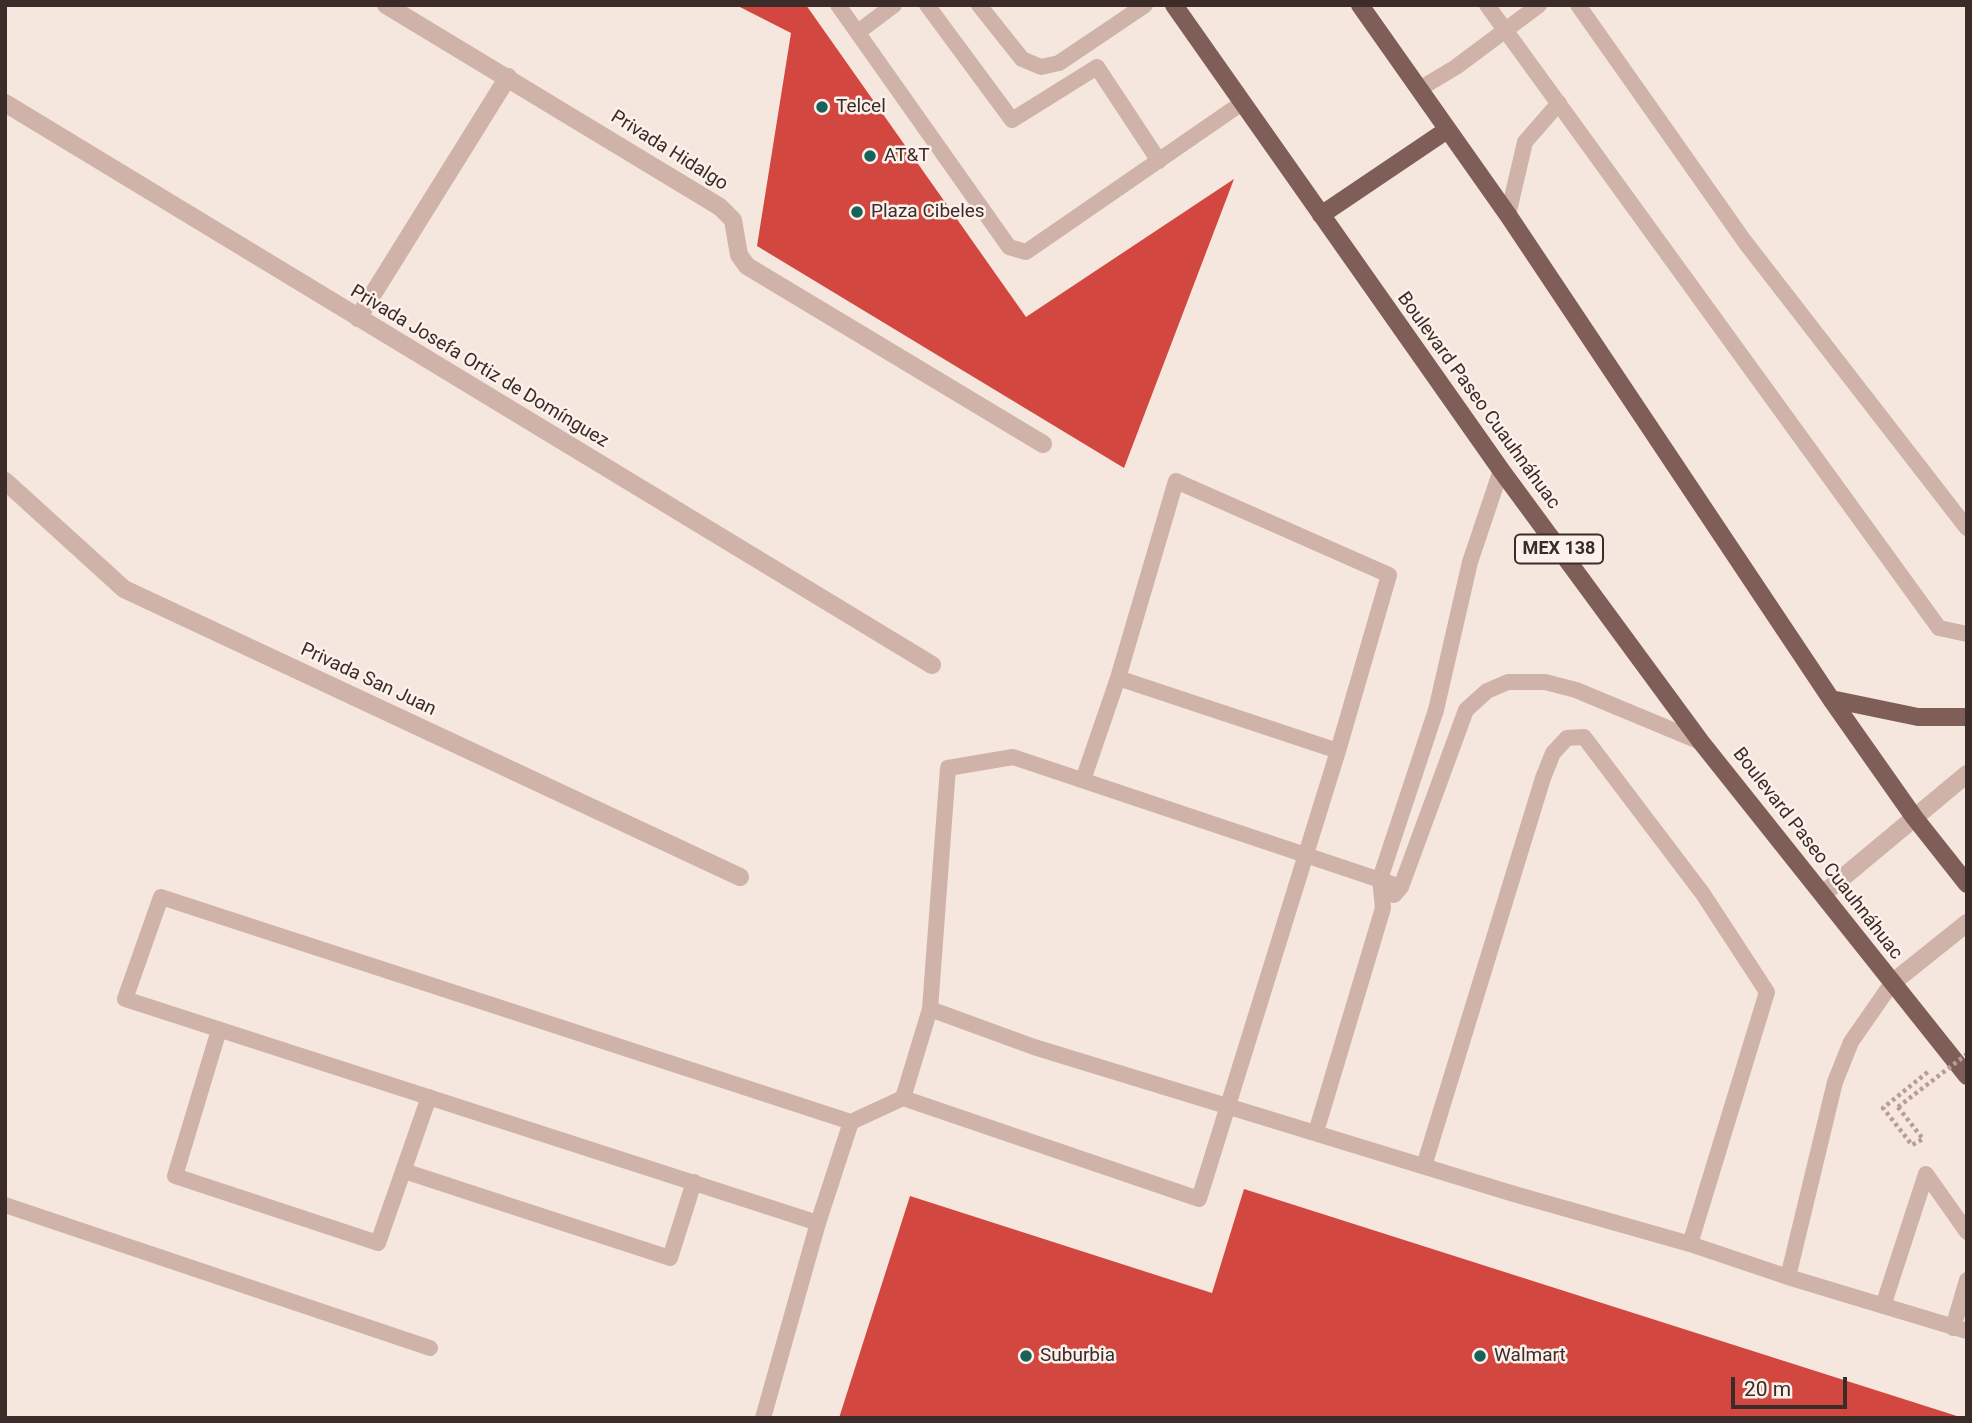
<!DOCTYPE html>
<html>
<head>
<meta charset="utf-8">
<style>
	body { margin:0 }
	#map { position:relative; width:1972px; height:1423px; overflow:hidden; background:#f5e6de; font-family:Roboto,sans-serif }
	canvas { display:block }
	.frame { position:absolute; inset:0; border:7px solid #3b2b29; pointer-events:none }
	.scale { position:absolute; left:1731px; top:1377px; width:116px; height:32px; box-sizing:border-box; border:4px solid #3b2b29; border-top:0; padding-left:9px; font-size:21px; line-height:24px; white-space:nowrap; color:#3b2b29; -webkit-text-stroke:5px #fcf1eb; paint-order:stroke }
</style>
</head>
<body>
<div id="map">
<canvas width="1972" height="1423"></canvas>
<div class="frame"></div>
<div class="scale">20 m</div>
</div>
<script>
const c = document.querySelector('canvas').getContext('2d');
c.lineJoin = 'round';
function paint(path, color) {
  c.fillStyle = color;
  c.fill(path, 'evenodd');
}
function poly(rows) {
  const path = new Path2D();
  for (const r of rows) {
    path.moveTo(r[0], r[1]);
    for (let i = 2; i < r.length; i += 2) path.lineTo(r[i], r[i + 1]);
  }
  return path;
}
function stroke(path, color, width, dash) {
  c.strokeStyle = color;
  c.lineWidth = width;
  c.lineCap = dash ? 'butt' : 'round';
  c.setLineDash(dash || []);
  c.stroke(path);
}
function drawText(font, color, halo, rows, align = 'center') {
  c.font = font + ' Roboto,sans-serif';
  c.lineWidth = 5;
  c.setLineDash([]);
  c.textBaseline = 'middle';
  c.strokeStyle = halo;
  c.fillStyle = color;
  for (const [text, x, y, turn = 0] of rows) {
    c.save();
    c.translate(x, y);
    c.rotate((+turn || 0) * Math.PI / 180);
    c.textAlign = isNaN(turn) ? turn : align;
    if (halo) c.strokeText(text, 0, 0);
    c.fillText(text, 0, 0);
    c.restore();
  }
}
paint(poly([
	[736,5,806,5,1026,317,1234,179,1124,468,757,246,791,33],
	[1244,1189,1960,1417,1960,1418,839,1418,910,1196,1212,1293]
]), '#d2473f');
stroke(poly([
	[1898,1107,1923,1139,1912,1145,1883,1108,1929,1071]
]), '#bb9c92', 4.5, [3.5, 3.5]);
stroke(poly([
	[838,5,1009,247,1026,252,1242,103],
	[927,5,1012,120,1097,67,1159,161],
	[979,5,1022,59,1041,67,1059,63,1145,5],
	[1487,5,1939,628,1967,634],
	[1578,5,1745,242,1967,528],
	[858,32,894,5],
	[1421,88,1456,67,1539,5],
	[1508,215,1525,142,1559,103],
	[1118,678,1176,481,1389,575,1338,751],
	[1394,895,1401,887,1466,710,1487,691,1508,682,1545,682,1576,690,1701,742],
	[930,1009,1034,1047,1514,1194,1690,1244,1788,1277,1967,1331],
	[219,1030,175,1176,378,1243,429,1097],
	[903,1098,1199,1199,1338,751,1118,678,1083,780],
	[1316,1132,1383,908,1380,879,1436,710,1470,562,1501,470],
	[1424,1166,1543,778,1553,753,1567,738,1584,737,1703,894,1767,992,1690,1244],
	[404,1171,670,1258,694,1182],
	[5,1205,430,1348],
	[818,1223,125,999,161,897,851,1122],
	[1788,1277,1835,1082,1851,1042,1892,983],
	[1883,1306,1926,1174,1967,1232],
	[1953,1328,1967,1280],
	[763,1418,818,1223,851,1122,903,1098,930,1009,948,768,1013,757,1401,887]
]), '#cfb2a8', 16);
stroke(poly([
	[386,5,720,207,733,220,739,255,747,266,1043,444],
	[5,103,932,665],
	[358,318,508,77],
	[5,481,124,589,740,877]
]), '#cfb2a8', 18);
stroke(poly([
	[1823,894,1967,774],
	[1892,983,1967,923]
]), '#cfb2a8', 18);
stroke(poly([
	[1174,5,1501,470,1701,742,1967,1076],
	[1360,5,1508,215,1831,699,1914,817,1967,884],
	[1321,215,1447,130],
	[1831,699,1918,717,1967,717]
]), '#7f5e58', 18);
stroke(poly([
	[1898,1107,1967,1054]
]), '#bb9c92', 4.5, [3.5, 3.5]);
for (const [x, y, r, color] of [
	[822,107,7,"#196259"],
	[870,156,7,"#196259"],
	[857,212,7,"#196259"],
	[1026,1356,7,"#196259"],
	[1480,1356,7,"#196259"]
]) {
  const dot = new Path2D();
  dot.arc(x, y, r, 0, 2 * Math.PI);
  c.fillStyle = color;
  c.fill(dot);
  stroke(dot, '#fcf1eb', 2.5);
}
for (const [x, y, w] of [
	[1559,549,88]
]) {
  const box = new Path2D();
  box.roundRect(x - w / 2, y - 14.5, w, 29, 5);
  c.fillStyle = '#fcf1eb';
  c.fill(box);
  stroke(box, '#3b2b29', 2);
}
drawText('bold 18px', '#3b2b29', null, [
	["MEX 138",1559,549]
]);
drawText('19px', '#3b2b29', '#fcf1eb', [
	["Telcel",836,107],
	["AT&T",884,156],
	["Plaza Cibeles",871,212],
	["Suburbia",1040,1356],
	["Walmart",1494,1356]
], 'left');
drawText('19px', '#3b2b29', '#fcf1eb', [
	["Privada Hidalgo",669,151,32],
	["Privada Josefa Ortiz de Domínguez",479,367,31],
	["Boulevard Paseo Cuauhnáhuac",1478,401,54],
	["Privada San Juan",368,680,25],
	["Boulevard Paseo Cuauhnáhuac",1817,854,52]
]);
</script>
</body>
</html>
